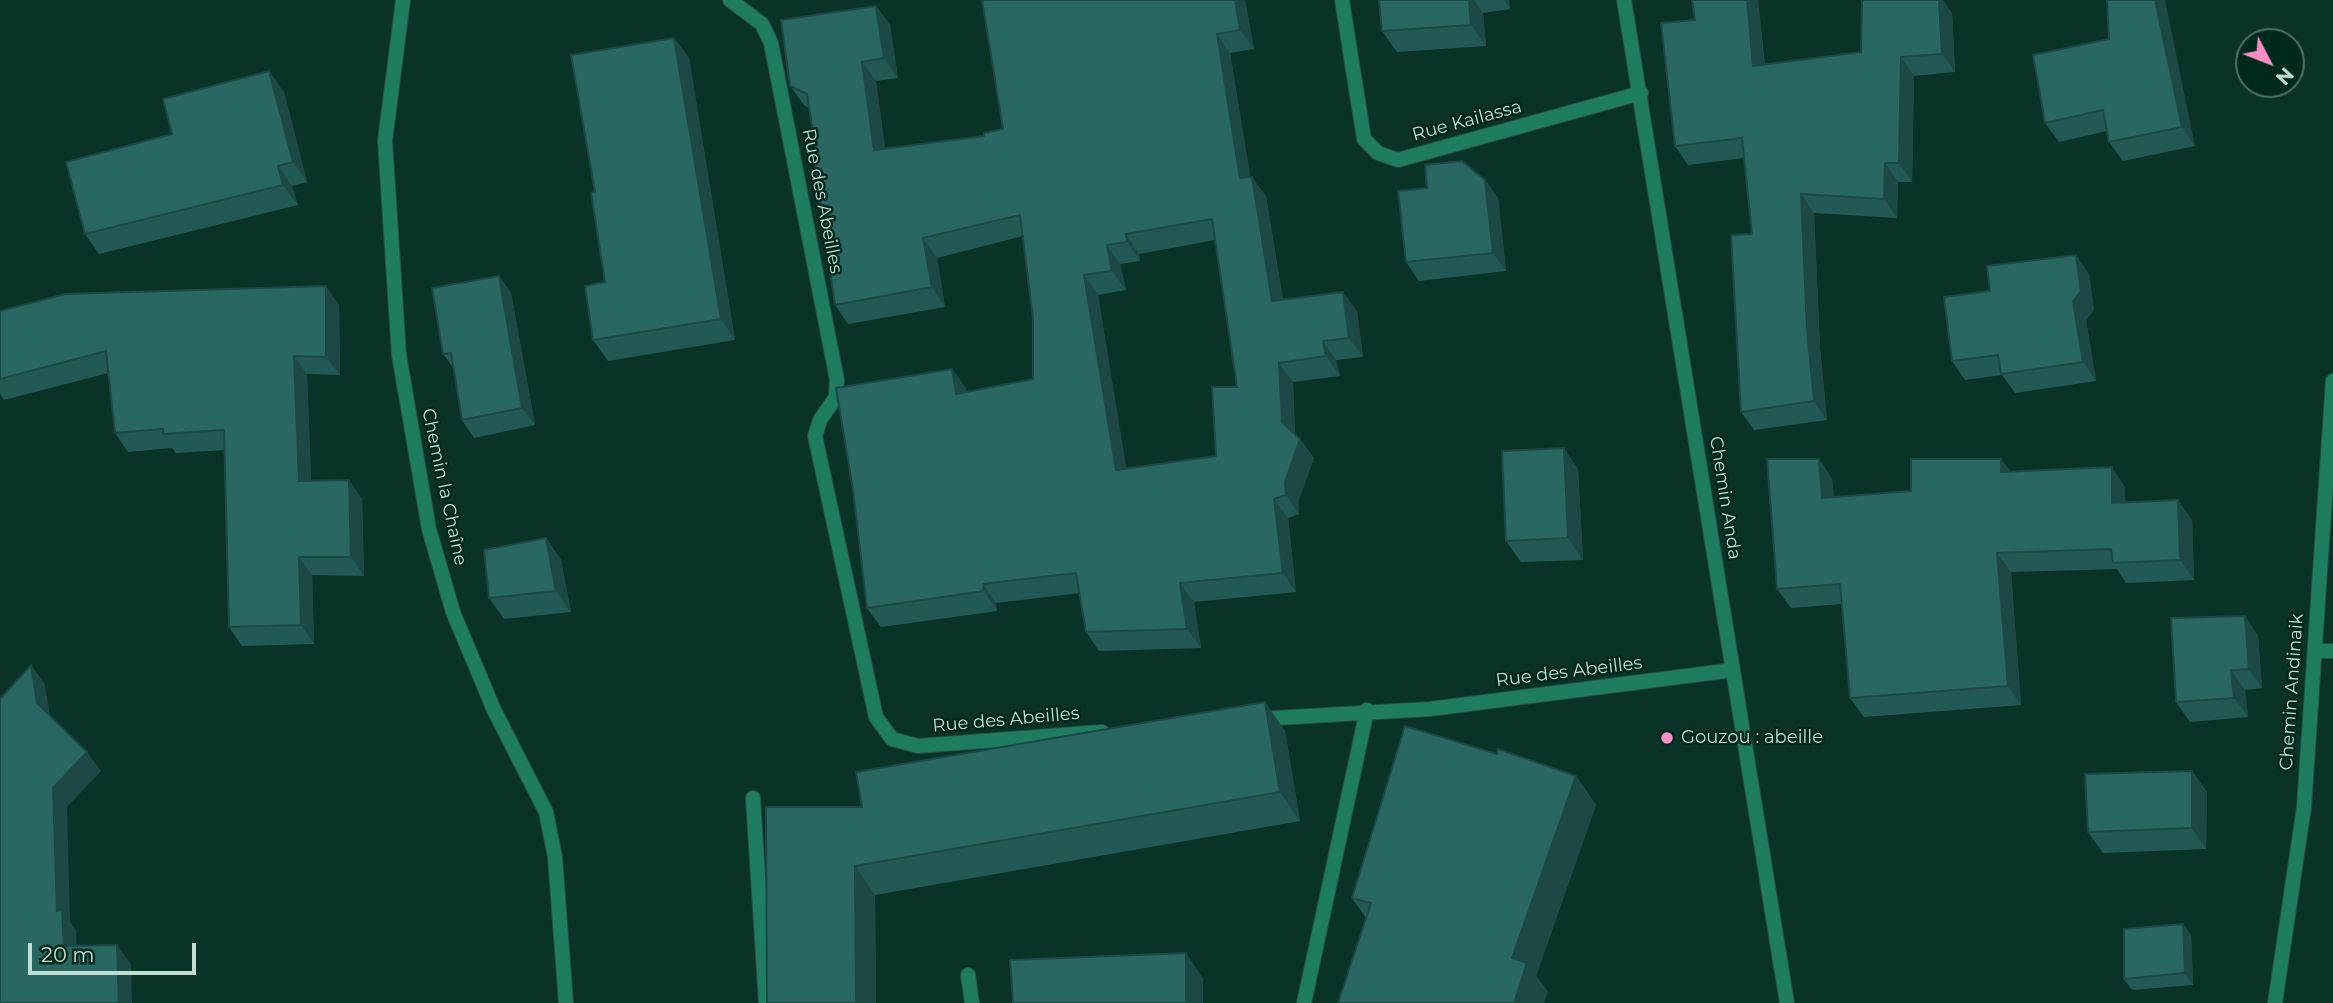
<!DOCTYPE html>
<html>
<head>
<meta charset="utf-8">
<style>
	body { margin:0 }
	#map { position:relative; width:2333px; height:1003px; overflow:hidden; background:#0a3327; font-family:Montserrat,sans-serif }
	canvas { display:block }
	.north { position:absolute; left:2235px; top:28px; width:70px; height:70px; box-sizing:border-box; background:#00291d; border:2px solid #4e7166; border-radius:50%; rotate:132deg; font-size:19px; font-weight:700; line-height:28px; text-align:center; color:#c3ddd3 }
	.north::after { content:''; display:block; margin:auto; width:24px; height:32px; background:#fa8fc6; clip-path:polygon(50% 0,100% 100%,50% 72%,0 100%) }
	.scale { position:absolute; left:28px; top:943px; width:168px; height:32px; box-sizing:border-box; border:4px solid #c3ddd3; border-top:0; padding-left:9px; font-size:21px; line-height:24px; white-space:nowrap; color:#c3ddd3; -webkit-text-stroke:5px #00291d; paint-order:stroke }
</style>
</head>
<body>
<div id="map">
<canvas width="2333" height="1003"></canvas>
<div class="north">N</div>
<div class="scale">20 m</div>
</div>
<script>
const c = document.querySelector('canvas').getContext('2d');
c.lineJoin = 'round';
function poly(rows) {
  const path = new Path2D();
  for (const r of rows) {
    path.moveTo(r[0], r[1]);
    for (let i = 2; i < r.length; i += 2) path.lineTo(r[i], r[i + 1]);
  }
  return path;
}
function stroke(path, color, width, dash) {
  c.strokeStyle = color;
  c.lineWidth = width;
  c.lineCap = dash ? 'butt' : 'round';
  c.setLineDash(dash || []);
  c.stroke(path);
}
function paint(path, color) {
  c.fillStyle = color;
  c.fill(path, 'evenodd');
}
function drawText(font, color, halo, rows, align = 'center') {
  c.font = font + ' Montserrat,sans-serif';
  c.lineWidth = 5;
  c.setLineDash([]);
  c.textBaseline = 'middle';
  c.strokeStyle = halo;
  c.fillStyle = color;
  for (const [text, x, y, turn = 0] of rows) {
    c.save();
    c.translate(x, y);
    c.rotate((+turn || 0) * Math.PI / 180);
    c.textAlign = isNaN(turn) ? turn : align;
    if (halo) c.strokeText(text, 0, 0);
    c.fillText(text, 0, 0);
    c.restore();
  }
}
const lane = poly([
	[753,798,766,1003],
	[968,975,972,1003],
	[1304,1003,1367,710]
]);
const street = poly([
	[403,0,385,141,399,355,429,529,453,612,494,710,546,812,555,857,566,1003],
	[730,0,762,24,771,43,837,380,836,397,820,420,815,436,876,717,892,739,918,746,1102,732],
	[1342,0,1364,139,1378,153,1398,160,1641,93],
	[1624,0,1787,1003],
	[2315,651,2333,651],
	[1258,719,1430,709,1733,670],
	[2275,1003,2304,807,2333,381]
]);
stroke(lane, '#284e43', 16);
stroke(street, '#284e43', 16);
stroke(lane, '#1e7c61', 14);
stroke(street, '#1e7c61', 14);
paint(poly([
	[982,0,1245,0,1254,49,1230,53,1250,177,1266,196,1283,300,1357,311,1363,357,1336,360,1340,376,1293,382,1295,434,1300,439,1314,458,1298,502,1299,514,1288,518,1296,592,1194,602,1201,648,1099,651,1086,632,1080,593,996,603,997,611,881,627,867,608,966,388,966,392,1033,379,1033,318,1023,236,937,258,945,307,848,324,835,305,817,158,809,108,804,105,790,86,876,6,890,25,898,78,876,81,885,149,984,136,1003,129],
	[1215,240,1237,387,1216,456,1126,469,1098,295,1126,290,1120,264,1140,261,1139,254],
	[1379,0,1509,0,1510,9,1483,13,1486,46,1397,52,1382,31],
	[1758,0,1765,65,1861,52,1952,13,1955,72,1914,76,1912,182,1898,182,1897,218,1814,213,1820,348,1827,420,1754,430,1741,412,1752,234,1744,158,1688,165,1675,146,1695,20],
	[2107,0,2195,146,2123,161,2109,142,2107,131,2059,142,2045,123,2109,39],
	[674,38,689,58,735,340,608,361,593,340,605,282,595,192],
	[284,92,307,182,292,186,298,205,99,254,85,234,172,134],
	[1485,180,1498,198,1506,271,1419,281,1406,262,1427,188],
	[2089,274,2094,310,2086,320,2096,381,2015,393,2002,375,1965,380,1952,361,1990,291],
	[499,276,511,293,535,425,474,438,462,420,454,369,443,354],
	[339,305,340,375,307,374,311,481,362,499,364,576,312,575,314,644,242,646,229,627,225,450,176,453,172,448,128,452,115,433,108,373,4,400,0,394,0,311],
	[1819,459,1832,479,1834,497,1911,491,2001,459,2010,471,2125,487,2125,502,2192,520,2194,580,2126,583,2117,569,2011,572,2021,705,1864,717,1850,698,1842,604,1791,608,1777,589],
	[1578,469,1583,560,1521,562,1506,541],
	[546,538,561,560,571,612,504,619,489,598],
	[2245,616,2258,636,2262,688,2245,690,2248,717,2190,722,2176,702],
	[1265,702,1285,731,1300,821,875,895,876,1003,767,1003,862,807],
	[1497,754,1576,776,1596,805,1536,976,1548,992,1366,918,1352,898],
	[2192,771,2207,792,2206,849,2103,853,2088,832],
	[2183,924,2191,935,2193,985,2132,990,2124,979]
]), '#235954');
paint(poly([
	[1235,0,1245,0,1254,49,1240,30],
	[1469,0,1474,0,1483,13,1486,46,1471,25],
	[1504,0,1509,0,1510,9],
	[1747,0,1758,0,1766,85,1753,66],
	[1939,0,1943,0,1952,13,1955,72,1942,54],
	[2155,0,2165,0,2195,146,2182,127],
	[876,6,890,25,898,78,884,58],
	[1217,34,1230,53,1254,198,1240,178],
	[674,38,689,58,735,340,721,319],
	[1901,57,1914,76,1912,182,1899,163],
	[862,62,876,81,888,169,874,150],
	[269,71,284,92,307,182,293,162],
	[1885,163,1898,182,1897,218,1884,199],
	[278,166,292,186,298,205,283,185],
	[1252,177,1266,196,1286,320,1272,301],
	[1485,180,1498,198,1506,271,1493,253],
	[1801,194,1814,213,1820,348,1827,420,1814,401,1807,329],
	[1126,234,1139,254,1140,261,1127,242],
	[923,238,937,258,945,307,932,287],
	[1107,245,1120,264,1126,290,1112,271],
	[2076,255,2089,274,2094,310,2086,320,2096,381,2083,362,2073,301],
	[1084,275,1098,295,1130,490,1116,470],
	[499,276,511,293,535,425,522,408],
	[326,286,339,305,340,375,326,357],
	[1343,292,1357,311,1363,357,1349,338],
	[1323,341,1336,360,1340,376,1326,356],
	[294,356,307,374,312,500,299,481],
	[1279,363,1293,382,1295,441,1282,422],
	[952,369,966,388,970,414,956,394],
	[1300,439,1314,458,1298,502,1299,514,1286,495,1285,482],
	[1564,448,1578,469,1583,560,1568,538],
	[1819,459,1832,479,1836,518,1822,498],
	[2001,459,2015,478,2001,472],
	[2112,467,2125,487,2126,522,2112,503],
	[349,480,362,499,364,576,351,557],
	[1274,499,1288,518,1296,592,1283,573],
	[2178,500,2192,520,2194,580,2180,560],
	[546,538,561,560,571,612,556,591],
	[1997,553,2011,572,2021,705,2008,686],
	[299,557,312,575,314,644,301,625],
	[1180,583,1194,602,1201,648,1187,629],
	[983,584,996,603,997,611,984,591],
	[2245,616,2258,636,2262,688,2249,669],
	[31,665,45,684,51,722,37,703],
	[2231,670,2245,690,2248,717,2234,698],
	[1265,702,1285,731,1300,821,1280,792],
	[87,752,101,771,67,807,70,922,76,930,77,965,64,946,57,911,53,788],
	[2192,771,2207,792,2206,849,2192,828],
	[1576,776,1596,805,1536,976,1548,992,1544,1003,1514,1003,1512,958],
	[855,866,875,895,876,1003,856,1003],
	[2183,924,2191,935,2193,985,2185,973],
	[117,945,131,964,132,1003,119,1003],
	[1186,953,1203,978,1203,1003,1186,1003]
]), '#1d4845');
const building = poly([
	[982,0,1235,0,1240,30,1217,34,1240,178,1252,177,1272,301,1343,292,1349,338,1323,341,1326,356,1279,363,1282,422,1300,439,1285,482,1286,495,1274,499,1283,573,1180,583,1187,629,1086,632,1076,573,983,584,984,591,867,608,853,490,836,388,952,369,956,394,1033,379,1033,318,1020,215,923,238,932,287,835,305,813,159,817,158,807,94,790,86,781,20,876,6,884,58,862,62,874,150,984,136,984,133,1003,129,982,0],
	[1212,219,1237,387,1212,387,1216,456,1116,470,1084,275,1112,271,1107,245,1127,242,1126,234,1212,219],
	[1379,0,1469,0,1471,25,1382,31,1379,0],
	[1692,0,1747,0,1753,66,1861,52,1862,0,1939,0,1942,54,1901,57,1899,163,1885,163,1884,199,1801,194,1807,329,1814,401,1741,412,1731,235,1752,234,1742,138,1675,146,1661,23,1695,20,1692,0],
	[2107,0,2155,0,2182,127,2109,142,2103,110,2045,123,2033,55,2109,39,2107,0],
	[674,38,721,319,593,340,585,286,605,282,591,193,595,192,571,55,674,38],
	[269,71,293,162,278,166,283,185,85,234,66,162,172,134,163,99,269,71],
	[1462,161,1485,180,1493,253,1406,262,1398,191,1427,188,1425,165,1462,161],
	[2076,255,2081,291,2073,301,2083,362,2001,374,1998,355,1952,361,1944,297,1990,291,1987,266,2076,255],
	[499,276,522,408,462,420,451,353,443,354,432,288,499,276],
	[326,286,326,357,294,356,299,481,349,480,351,557,299,557,301,625,229,627,224,430,163,434,163,429,115,433,106,351,0,379,0,311,65,294,326,286],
	[1564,448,1568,538,1506,541,1502,451,1564,448],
	[1767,459,1819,459,1822,498,1911,491,1911,459,2001,459,2001,472,2112,467,2112,503,2178,500,2180,560,2113,563,2111,549,1997,553,2008,686,1850,698,1840,584,1777,589,1767,459],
	[546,538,556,591,489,598,484,550,546,538],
	[2245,616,2249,669,2231,670,2234,698,2176,702,2171,618,2245,616],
	[31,665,37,703,87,752,53,788,57,911,62,910,64,946,117,945,119,1003,0,1003,0,699,31,665],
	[1265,702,1280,792,855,866,856,1003,767,1003,766,807,862,807,856,772,1265,702],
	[1405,726,1497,754,1498,749,1576,776,1512,958,1527,963,1514,1003,1338,1003,1371,903,1352,898,1405,726],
	[2192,771,2192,828,2088,832,2085,774,2192,771],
	[2183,924,2185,973,2124,979,2124,929,2183,924],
	[1186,953,1186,1003,1013,1003,1010,960,1186,953]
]);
paint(building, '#296762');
stroke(building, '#1d4845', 2);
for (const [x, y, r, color] of [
	[1667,738,7,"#fa8fc6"]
]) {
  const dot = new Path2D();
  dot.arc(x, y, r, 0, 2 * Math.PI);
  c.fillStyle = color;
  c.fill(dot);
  stroke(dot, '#00291d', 2.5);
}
drawText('18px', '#c3ddd3', '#00291d', [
	["Rue Kailassa",1467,121,-15],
	["Rue des Abeilles",822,201,79],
	["Chemin la Chaîne",444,487,78],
	["Chemin Anda",1725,498,81],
	["Rue des Abeilles",1569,672,-7],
	["Chemin Andinaik",2292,692,-86],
	["Rue des Abeilles",1006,720,-5]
]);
drawText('18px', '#c3ddd3', '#00291d', [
	["Gouzou : abeille",1681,738]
], 'left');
</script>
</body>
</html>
